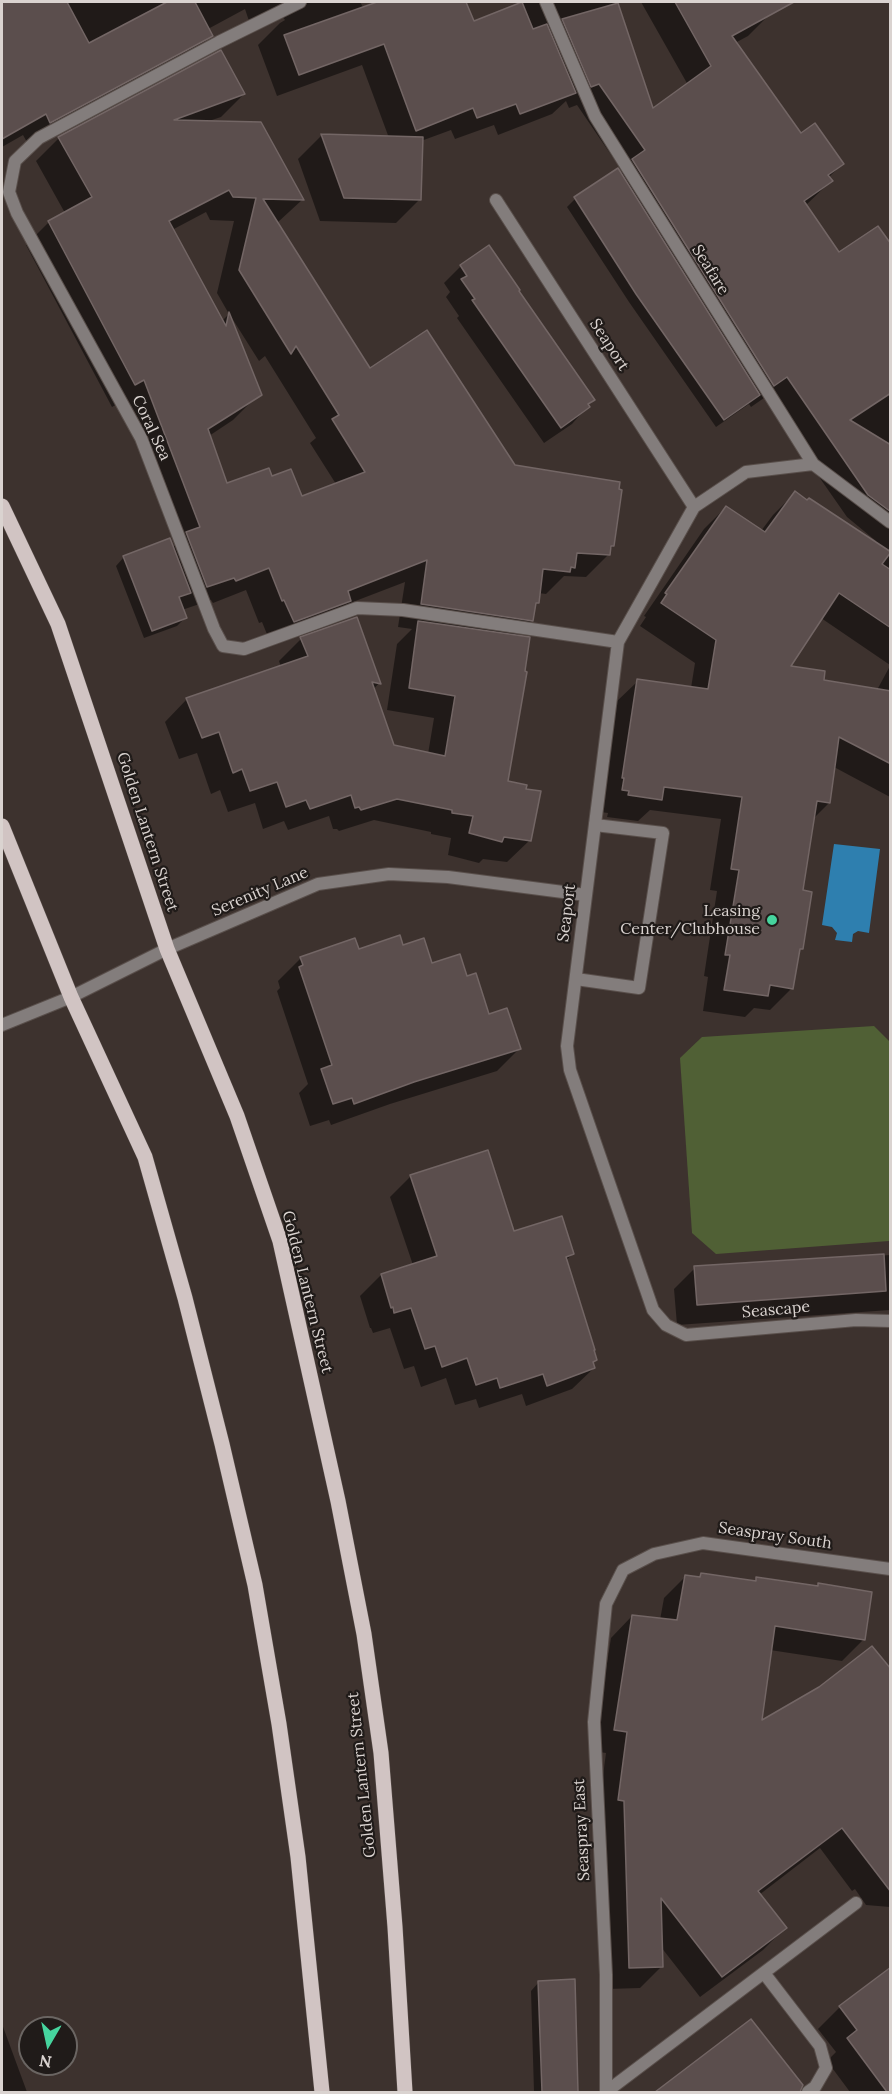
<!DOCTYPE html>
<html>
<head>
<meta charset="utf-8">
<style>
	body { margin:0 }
	#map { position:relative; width:892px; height:2094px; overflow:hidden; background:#3d322e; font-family:Lora,serif }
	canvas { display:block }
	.frame { position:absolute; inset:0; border:3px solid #dad3d0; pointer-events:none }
	.north { position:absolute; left:18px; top:2016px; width:60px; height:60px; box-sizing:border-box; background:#201b19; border:2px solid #6a6562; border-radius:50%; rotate:189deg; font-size:16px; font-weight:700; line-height:24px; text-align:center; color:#dad3d0 }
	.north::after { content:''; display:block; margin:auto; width:21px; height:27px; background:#46d49e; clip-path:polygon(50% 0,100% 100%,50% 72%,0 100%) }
</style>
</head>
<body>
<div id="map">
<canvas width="892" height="2094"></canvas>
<div class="frame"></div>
<div class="north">N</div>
</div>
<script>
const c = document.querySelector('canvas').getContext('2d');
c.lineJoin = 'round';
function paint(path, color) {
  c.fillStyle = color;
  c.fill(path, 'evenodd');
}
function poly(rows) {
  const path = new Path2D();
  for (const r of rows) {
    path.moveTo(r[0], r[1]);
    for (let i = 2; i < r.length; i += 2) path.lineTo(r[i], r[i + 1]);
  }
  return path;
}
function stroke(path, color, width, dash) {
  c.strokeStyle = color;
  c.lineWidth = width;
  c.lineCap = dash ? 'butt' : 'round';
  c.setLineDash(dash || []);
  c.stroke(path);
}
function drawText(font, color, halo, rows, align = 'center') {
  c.font = font + ' Lora,serif';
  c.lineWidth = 4.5;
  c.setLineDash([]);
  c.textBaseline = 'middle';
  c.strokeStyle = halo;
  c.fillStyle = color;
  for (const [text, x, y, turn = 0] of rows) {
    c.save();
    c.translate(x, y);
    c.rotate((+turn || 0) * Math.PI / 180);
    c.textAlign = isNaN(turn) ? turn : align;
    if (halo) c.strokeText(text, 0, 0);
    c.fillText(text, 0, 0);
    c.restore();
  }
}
paint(poly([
	[874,1026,890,1042,890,1239,889,1241,716,1254,692,1233,680,1058,702,1037]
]), '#506035');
paint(poly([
	[834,844,880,849,869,933,858,931,853,934,852,942,835,940,837,933,832,927,822,925]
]), '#2e7faf');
paint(poly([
	[2,2,22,2,24,5,31,2,360,2,363,7,374,2,465,2,473,22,526,2,616,2,653,110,688,85,641,2,763,2,770,14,748,36,735,43,801,135,842,164,828,178,831,181,805,206,838,254,890,247,890,665,821,618,788,667,822,682,877,690,890,666,890,797,834,767,829,803,813,819,802,891,802,948,797,953,792,988,770,1010,754,1008,745,1017,703,1011,708,977,704,976,717,891,710,890,721,819,650,810,638,821,607,817,608,813,600,812,615,703,638,681,691,688,695,663,640,626,646,617,644,616,704,529,726,507,761,531,773,515,795,493,876,544,876,541,847,517,764,398,751,407,749,404,716,427,629,302,567,207,575,199,618,170,620,174,622,171,577,105,569,108,566,101,552,114,498,135,494,125,455,139,451,130,421,141,420,199,396,223,320,221,298,159,321,136,389,138,362,65,277,96,258,45,280,23,285,20,282,16,251,27,245,9,208,29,212,35,190,57,28,144,23,135,2,147],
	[244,94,221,117,206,122,260,123,302,200,277,223,370,370,514,466,613,546,610,549,609,554,586,577,564,576,546,594,538,593,532,620,515,637,506,782,530,840,507,862,483,859,479,863,448,855,451,838,431,834,431,832,374,820,339,831,337,829,333,829,329,816,288,830,284,821,263,829,255,803,228,812,220,790,211,794,197,753,179,759,165,722,187,699,281,667,279,661,301,639,379,683,373,690,393,746,428,754,434,718,387,710,397,644,412,629,398,627,405,582,345,605,327,624,271,644,262,622,259,623,246,590,213,603,211,600,182,610,185,618,177,626,144,638,116,566,124,557,173,548,175,545,121,402,112,407,26,245,49,222,65,213,36,161,59,138],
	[206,212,210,220,234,221,217,293,229,314,221,322,172,230],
	[230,315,259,361,265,356,316,438,310,443,336,484,301,497,272,478,226,485,209,436,233,420,256,397,229,316],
	[461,266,593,400,572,424,544,443,457,318,459,316,446,297,450,292,444,283],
	[402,947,431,965,466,978,488,1016,520,1048,497,1071,390,1104,331,1125,329,1120,310,1126,299,1093,308,1084,277,991,280,988,278,981,301,958],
	[411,1176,513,1233,573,1254,565,1261,595,1360,592,1363,594,1368,572,1389,526,1406,522,1394,479,1408,476,1399,455,1405,446,1378,421,1387,414,1366,404,1369,390,1328,373,1333,371,1328,370,1328,360,1296,381,1275,413,1265,390,1197],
	[890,1255,890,1310,677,1325,674,1289,695,1268],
	[701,1575,753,1582,757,1579,816,1587,819,1585,863,1640,842,1661,770,1650,759,1734,890,1673,890,1907,866,1905,855,1889,852,1891,820,1848,759,1895,785,1928,763,1950,700,1997,661,1947,661,1967,640,1988,608,1989,597,1821,606,1753,593,1751,611,1638,632,1616,660,1620,664,1598,686,1576,698,1578],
	[890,1969,890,2092,850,2092,827,2061,836,2052,818,2029,840,2007],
	[573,1981,576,2092,534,2092,531,1991,539,1982],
	[751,2021,801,2086,798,2092,657,2092],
	[2,2024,27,2092,2,2092]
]), '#0007');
const building = poly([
	[2,2,67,2,89,43,167,2,195,2,213,36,50,123,46,114,2,139,2,2],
	[377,2,466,2,474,21,522,2,533,29,547,24,576,93,520,114,516,104,477,118,473,108,416,131,384,44,299,75,284,35,377,2],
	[675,2,794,2,732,36,801,133,815,123,844,164,828,175,833,181,804,201,839,252,878,226,891,244,891,393,850,420,891,445,891,512,868,495,787,377,774,386,632,159,645,150,599,84,591,87,562,19,618,3,653,108,711,66,675,2],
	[221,50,245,94,174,120,261,122,304,200,263,199,370,368,427,330,515,465,620,482,619,489,622,490,614,546,611,546,610,555,577,553,575,568,571,567,570,572,543,569,539,603,536,603,533,621,421,604,427,560,348,591,351,601,294,622,284,600,282,601,269,568,236,581,234,578,207,587,186,532,200,527,144,380,135,385,48,221,92,197,58,137,221,50],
	[229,190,233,197,256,198,239,270,291,354,296,346,339,415,332,419,365,472,302,496,291,469,272,476,269,468,227,483,208,429,262,395,229,312,226,326,169,221,229,190],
	[321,134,423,137,421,200,344,198,321,134],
	[618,168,760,395,724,420,636,294,574,197,618,168],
	[489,245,520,290,519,291,595,400,588,404,590,407,561,428,472,300,475,299,461,279,467,276,460,265,489,245],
	[795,491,807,500,809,498,891,552,882,564,891,570,891,628,839,593,791,666,825,671,824,680,891,691,891,764,839,737,830,803,817,801,803,890,812,892,803,949,800,949,793,989,770,985,768,996,724,990,730,955,725,955,739,870,731,869,742,797,664,787,662,800,628,795,629,791,622,790,624,778,622,778,637,679,708,689,716,640,661,603,667,594,665,593,726,506,765,532,795,491],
	[170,538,191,593,179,597,187,618,152,631,123,556,170,538],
	[357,617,381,684,372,682,394,745,445,756,455,696,409,688,418,621,530,637,525,671,527,672,508,781,527,785,526,789,541,791,531,841,504,837,502,842,469,833,473,816,452,813,452,810,397,799,361,810,359,807,355,808,351,795,310,809,306,800,286,807,277,782,250,791,242,769,233,773,219,732,202,738,186,698,308,656,300,637,357,617],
	[400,935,403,945,424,938,432,963,460,954,467,976,476,973,489,1014,507,1008,521,1049,414,1082,354,1104,352,1098,333,1104,321,1069,332,1065,299,967,303,965,300,957,355,938,359,949,400,935],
	[488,1150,514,1231,562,1216,574,1254,566,1257,595,1350,594,1350,597,1360,593,1362,595,1368,547,1386,543,1374,500,1388,497,1378,476,1385,467,1358,442,1367,435,1346,425,1349,411,1308,394,1313,393,1307,391,1308,381,1274,437,1256,410,1175,488,1150],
	[884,1254,886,1291,697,1305,694,1266,884,1254],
	[701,1573,756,1581,756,1577,818,1586,818,1583,872,1592,865,1640,775,1626,762,1720,819,1687,872,1646,891,1669,891,1892,842,1828,758,1891,787,1928,722,1977,661,1898,663,1967,629,1968,624,1801,618,1800,627,1732,614,1730,632,1615,677,1620,685,1575,700,1577,701,1573],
	[891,1967,891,2092,887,2092,847,2038,857,2030,839,2006,891,1967],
	[575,1979,578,2092,542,2092,538,1981,575,1979],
	[751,2019,803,2085,800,2092,655,2092,751,2019]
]);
paint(building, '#5b4e4d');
stroke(building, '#736665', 1.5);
const service = poly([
	[576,979,639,988,663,833,595,825],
	[764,1973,820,2046,826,2068,815,2087,808,2092],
	[606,2092,856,1903]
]);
const minor = poly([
	[300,2,219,42,39,138,15,161,9,192,17,213,141,438,214,629,223,646,244,649,357,608,403,610,618,642],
	[546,2,595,116,813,464,890,522],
	[496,200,694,507,618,642,567,1046,570,1070,653,1310,666,1325,686,1335,856,1320,890,1321],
	[694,507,746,472,813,464],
	[2,1025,71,997,167,949,318,884,389,874,448,877,586,895],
	[606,2092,606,1975,594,1722,606,1604,623,1570,654,1554,703,1543,890,1569]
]);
const primary = poly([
	[2,506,58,624,167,949,237,1116,280,1241,338,1501,364,1634,381,1753,395,1927,405,2092],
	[2,826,71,997,145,1157,185,1298,222,1444,255,1585,279,1724,298,1857,322,2092]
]);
stroke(service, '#594f4b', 14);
stroke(minor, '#594f4b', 14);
stroke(primary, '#594f4b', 16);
stroke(service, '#837d7c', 12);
stroke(minor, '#837d7c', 12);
stroke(primary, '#d1c4c3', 15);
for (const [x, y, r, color] of [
	[772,920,6,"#46d49e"]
]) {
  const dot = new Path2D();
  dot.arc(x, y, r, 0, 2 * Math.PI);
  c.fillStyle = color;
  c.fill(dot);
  stroke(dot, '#201b19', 2);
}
drawText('16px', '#dad3d0', '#201b19', [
	["Seafare",710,270,58],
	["Seaport",609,345,57],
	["Coral Sea",151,428,65],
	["Golden Lantern Street",147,832,72],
	["Serenity Lane",260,892,-23],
	["Seaport",567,913,-83],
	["Golden Lantern Street",307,1292,76],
	["Seascape",776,1310,-5],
	["Seaspray South",775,1536,8],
	["Golden Lantern Street",362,1775,-96],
	["Seaspray East",582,1830,-93]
]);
drawText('16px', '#dad3d0', '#201b19', [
	["Leasing",760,911],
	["Center/Clubhouse",760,929]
], 'right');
</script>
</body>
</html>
